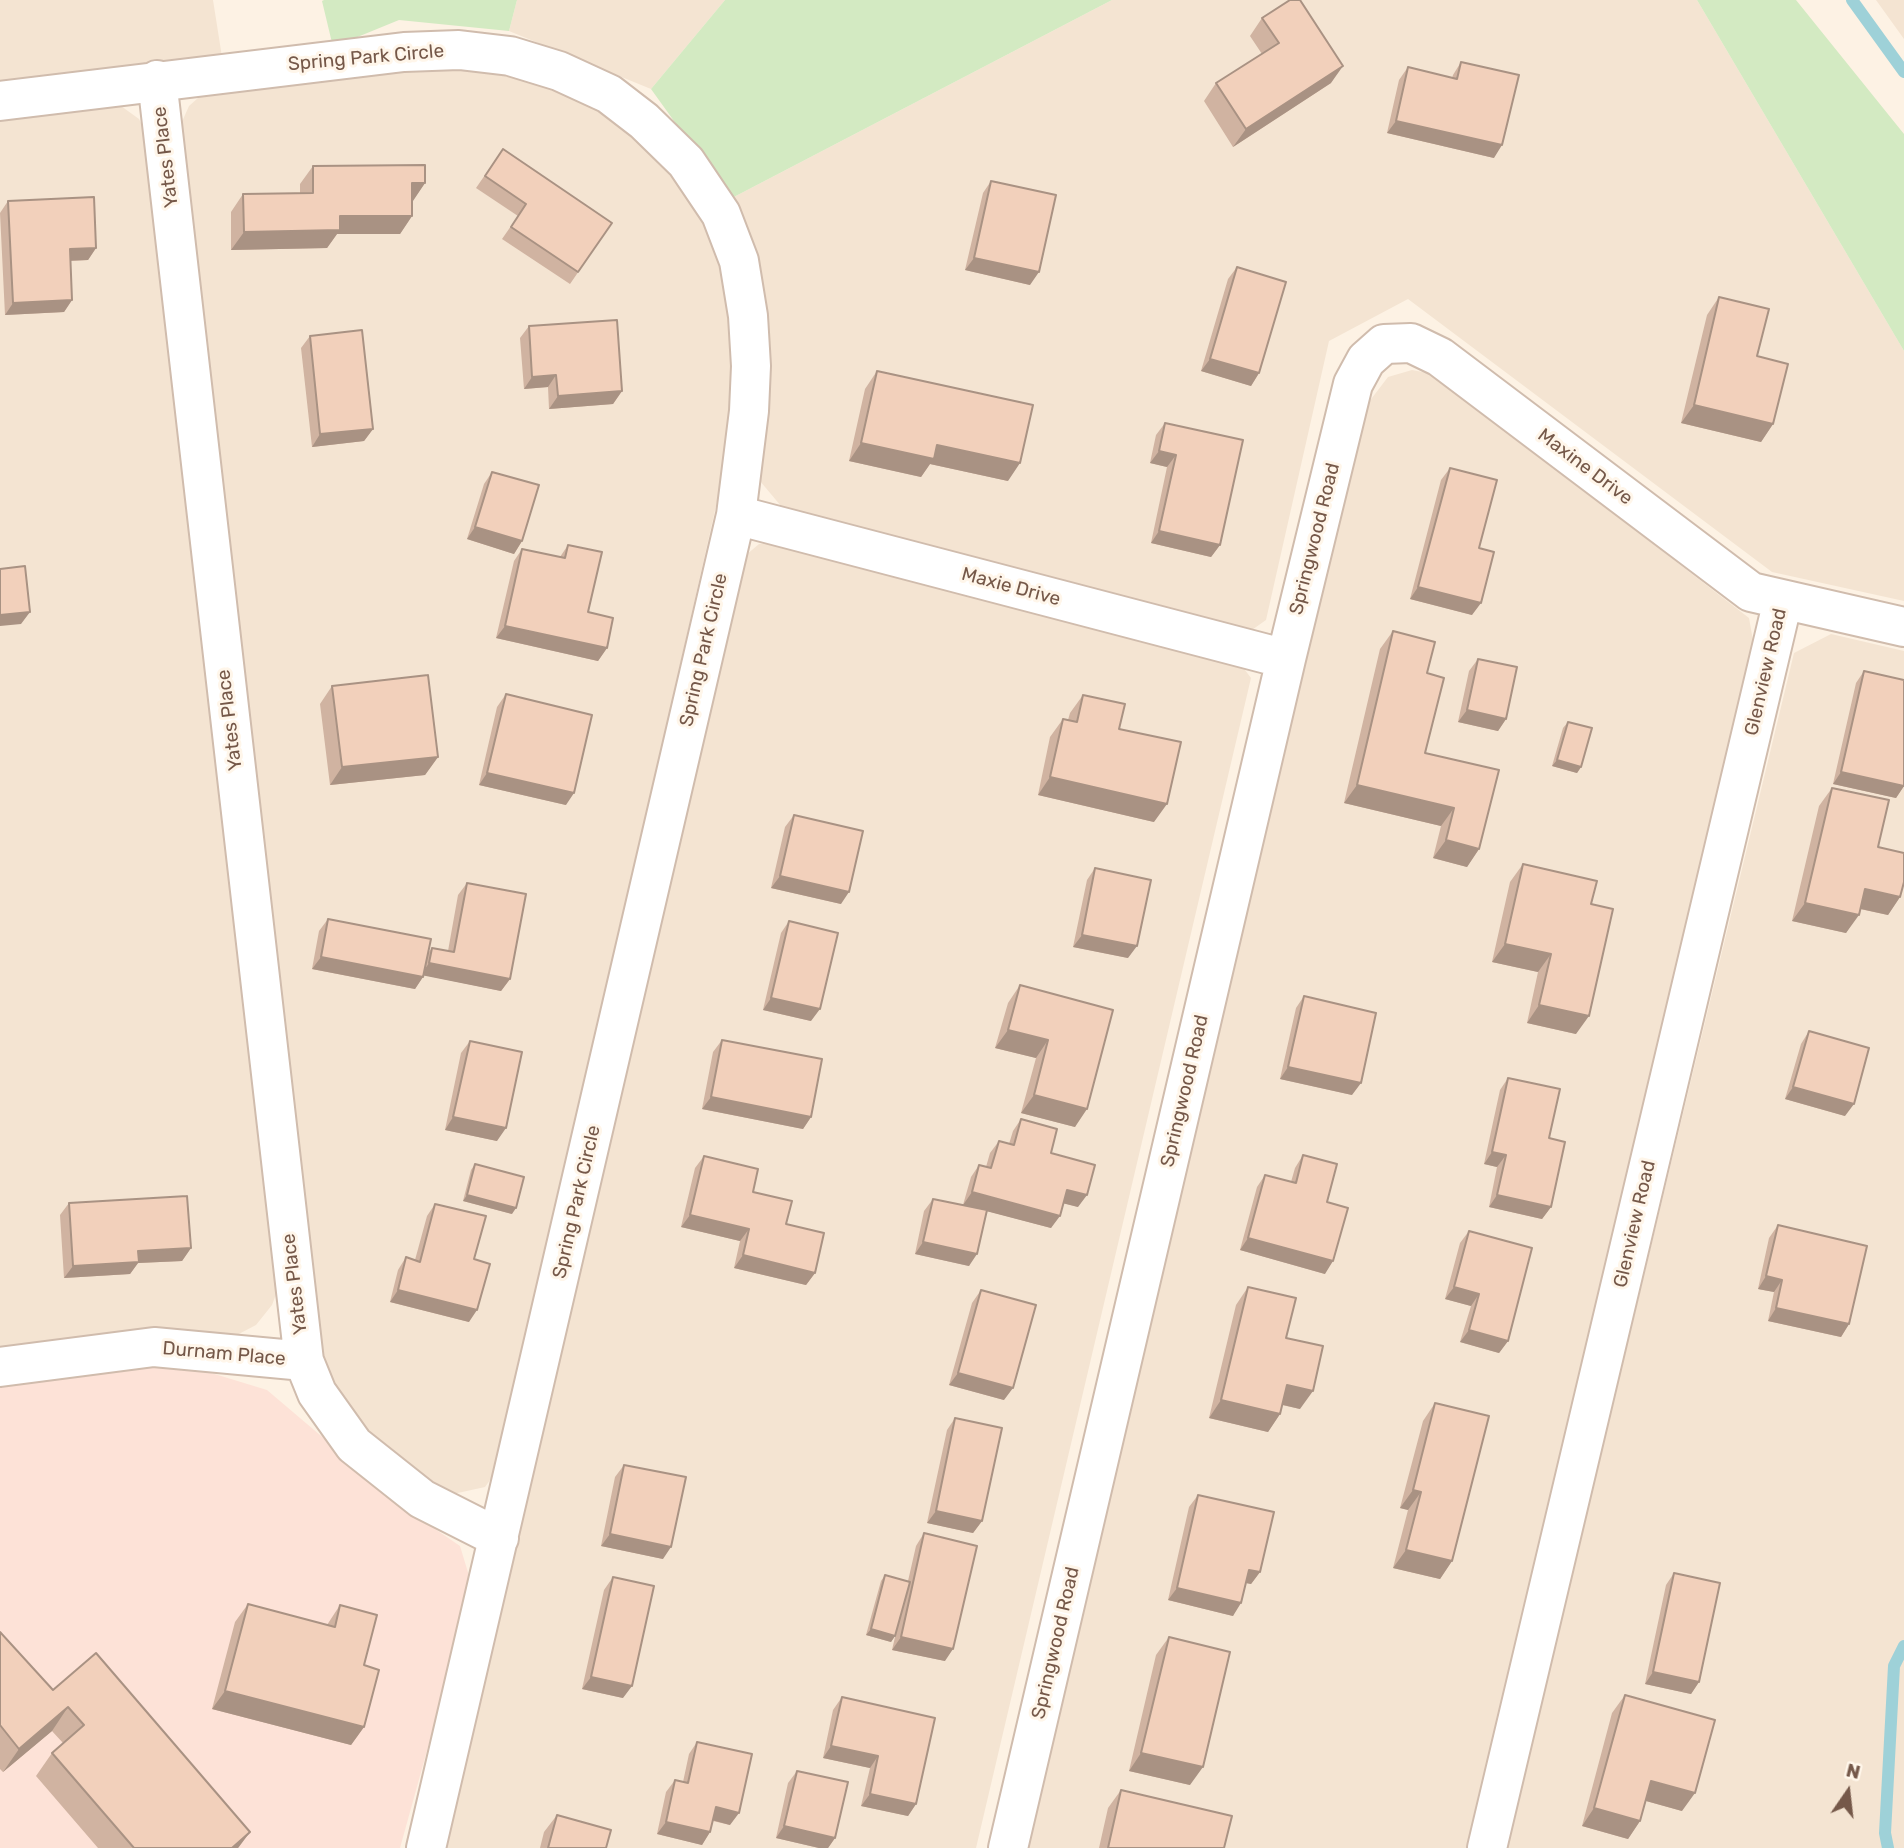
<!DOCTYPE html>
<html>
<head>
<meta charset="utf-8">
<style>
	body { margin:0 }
	#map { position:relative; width:1904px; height:1848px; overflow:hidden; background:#fdf2e4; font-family:Rubik,sans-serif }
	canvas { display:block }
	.north { position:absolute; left:1813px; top:1757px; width:70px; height:70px; -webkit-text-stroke:5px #fff6ea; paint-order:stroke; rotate:14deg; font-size:19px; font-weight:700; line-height:28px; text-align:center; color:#755849 }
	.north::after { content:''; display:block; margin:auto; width:24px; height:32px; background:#755849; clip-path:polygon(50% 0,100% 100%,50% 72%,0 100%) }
</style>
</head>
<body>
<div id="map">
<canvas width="1904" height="1848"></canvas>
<div class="north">N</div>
</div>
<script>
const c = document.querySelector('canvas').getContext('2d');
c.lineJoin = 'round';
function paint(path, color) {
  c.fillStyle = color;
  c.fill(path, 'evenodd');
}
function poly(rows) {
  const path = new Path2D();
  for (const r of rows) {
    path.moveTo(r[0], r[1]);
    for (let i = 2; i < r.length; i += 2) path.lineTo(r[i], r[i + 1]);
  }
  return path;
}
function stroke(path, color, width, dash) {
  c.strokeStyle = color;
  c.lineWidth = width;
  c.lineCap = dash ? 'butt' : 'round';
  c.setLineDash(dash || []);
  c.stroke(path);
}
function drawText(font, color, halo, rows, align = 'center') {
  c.font = font + ' Rubik,sans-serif';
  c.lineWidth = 6;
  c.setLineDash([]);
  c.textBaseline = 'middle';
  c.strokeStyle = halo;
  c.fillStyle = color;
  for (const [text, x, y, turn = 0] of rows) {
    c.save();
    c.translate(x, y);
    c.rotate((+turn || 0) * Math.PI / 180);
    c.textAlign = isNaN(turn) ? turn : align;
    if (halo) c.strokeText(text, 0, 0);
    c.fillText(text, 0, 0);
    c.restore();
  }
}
paint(poly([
	[0,0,213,0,222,57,0,82],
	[517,0,725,0,651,89,509,31],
	[1112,0,1697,0,1904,351,1904,601,1772,572,1408,299,1329,341,1266,620,1249,632,781,506,760,481,766,410,730,199],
	[1876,0,1904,0,1904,39],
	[376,68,476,68,529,79,574,96,611,119,663,166,708,227,724,265,734,344,728,453,498,1469,485,1487,453,1494,403,1472,358,1430,329,1384,319,1335,177,133,189,106,207,90],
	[105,102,121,106,139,119,149,139,278,1289,272,1305,256,1325,233,1337,0,1352,0,116],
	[1412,370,1433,374,1749,618,1754,646,1466,1848,1023,1848,1362,411,1388,377],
	[779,541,1239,662,1251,678,976,1848,445,1848,739,561,759,544],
	[1831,634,1904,651,1904,1848,1506,1848,1794,653]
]), '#f4e4d2');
paint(poly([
	[172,1361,267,1390,413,1514,460,1546,470,1579,467,1606,400,1848,0,1848,0,1382]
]), '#fde2d7');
paint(poly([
	[324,0,517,0,509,31,399,20,333,47,322,1],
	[725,0,1112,0,730,199,651,89],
	[1697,0,1796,0,1904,134,1904,351]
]), '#d3eac2');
stroke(poly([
	[1852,0,1904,72],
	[1888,1848,1885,1833,1894,1666,1904,1646]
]), '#9ed1d8', 12);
const minor = poly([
	[157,80,304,1361,317,1393,354,1445,422,1499,499,1538],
	[0,101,404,52,459,50,510,56,559,71,609,94,644,121,686,162,721,214,739,261,748,316,751,366,749,411,736,515,426,1848],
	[736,515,1286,659],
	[0,1367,154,1347,304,1361],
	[1008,1848,1286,659,1353,384,1366,360,1384,344,1411,343,1440,357,1751,592,1904,627],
	[1487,1848,1783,600]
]);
stroke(minor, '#d0bcad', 42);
stroke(minor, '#fff', 38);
paint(poly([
	[1262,18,1331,83,1233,147,1204,101,1216,83,1262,54,1250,36],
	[1461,62,1494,158,1387,133,1399,80,1408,67,1452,78,1453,75],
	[503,149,612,223,570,284,502,239,518,216,476,188],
	[313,166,425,183,412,201,412,216,400,234,337,234,327,248,231,250,231,212,243,194,300,193,300,184],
	[991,181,1030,285,965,270,983,193],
	[8,201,96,248,88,260,70,261,72,300,64,312,5,315,0,213],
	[1237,267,1259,373,1251,386,1201,371,1228,279],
	[1719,297,1757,356,1773,424,1761,442,1681,423,1707,315],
	[529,326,622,391,613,404,549,409,548,387,524,389,520,338],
	[310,336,373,429,364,441,312,447,301,348],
	[877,371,1008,481,930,464,921,477,849,461,865,389],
	[1165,423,1220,545,1211,557,1151,543,1167,467,1150,463,1156,435],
	[1450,468,1479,548,1472,615,1410,599,1441,480],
	[492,472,522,541,514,554,467,539,484,484],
	[568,545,588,612,607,648,598,661,496,638,514,561,522,549,560,557],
	[1393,631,1427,673,1425,753,1479,849,1467,867,1433,858,1441,826,1344,803,1380,649],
	[1478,659,1506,719,1498,731,1458,722,1469,671],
	[1864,671,1904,786,1896,798,1833,784,1856,683],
	[332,686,438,757,425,775,330,785,320,704],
	[506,694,566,805,479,785,497,707],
	[1083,695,1119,729,1154,822,1038,795,1050,737,1063,719,1068,720,1070,713],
	[1568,722,1581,767,1577,773,1552,766,1563,728],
	[1832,788,1878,847,1900,897,1888,915,1860,909,1846,933,1792,921,1819,806],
	[794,815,841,904,771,888,785,827],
	[1523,864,1591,904,1576,1034,1527,1023,1538,972,1492,962,1510,882],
	[1095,868,1128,958,1073,947,1087,880],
	[467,883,510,979,501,991,424,975,415,989,312,969,319,931,328,919,428,953,432,948,448,951,458,895],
	[789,921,811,1021,763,1010,781,933],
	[1020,985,1113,1010,1075,1127,1021,1113,1036,1058,995,1048,1008,1003],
	[1304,996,1352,1095,1280,1079,1296,1008],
	[1809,1031,1845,1116,1785,1099,1801,1044],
	[722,1040,811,1117,803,1129,702,1109,713,1052],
	[470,1041,497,1141,445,1130,461,1053],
	[1508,1078,1549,1138,1551,1207,1542,1219,1489,1207,1497,1167,1484,1164,1500,1090],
	[1021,1119,1051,1153,1078,1207,1063,1203,1051,1228,987,1211,969,1266,915,1254,924,1211,933,1199,974,1207,963,1205,971,1177,979,1165,986,1167,990,1153,999,1141,1009,1144,1013,1131],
	[1303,1155,1327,1202,1325,1274,1240,1250,1257,1187,1265,1175,1291,1182,1295,1168],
	[704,1156,753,1192,786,1224,815,1273,806,1285,734,1268,740,1241,681,1227,695,1168],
	[475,1164,512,1214,463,1201,471,1170],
	[69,1203,191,1248,182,1261,138,1263,130,1274,64,1278,60,1215],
	[435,1204,474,1259,469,1322,390,1302,398,1270,406,1257,415,1260,427,1216],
	[1778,1225,1849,1324,1841,1337,1768,1321,1774,1292,1758,1289,1769,1238],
	[1469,1231,1508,1341,1499,1353,1460,1342,1471,1306,1445,1299,1460,1243],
	[1248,1287,1286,1338,1300,1409,1282,1405,1280,1414,1268,1432,1209,1418,1236,1305],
	[981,1290,1004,1400,949,1385,972,1303],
	[1435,1403,1452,1561,1440,1579,1393,1568,1408,1510,1400,1508,1423,1421],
	[955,1418,982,1521,973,1533,927,1523,947,1430],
	[624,1465,663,1559,601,1546,615,1477],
	[1198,1495,1260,1572,1251,1584,1246,1583,1233,1616,1168,1600,1189,1507],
	[924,1533,945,1661,892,1650,898,1624,895,1636,891,1642,866,1635,881,1581,885,1575,908,1581,916,1546],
	[1674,1573,1699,1682,1691,1694,1645,1684,1666,1585],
	[613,1577,623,1698,582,1689,604,1590],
	[248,1604,327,1625,340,1605,364,1665,364,1727,351,1745,212,1709,235,1622],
	[0,1632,53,1690,250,1832,238,1848,98,1848,36,1776,52,1753,63,1743,52,1731,3,1772,0,1769],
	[1169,1637,1190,1785,1129,1771,1156,1655],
	[1625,1695,1682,1811,1646,1801,1640,1821,1628,1839,1582,1826,1612,1713],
	[842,1697,916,1804,908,1816,861,1806,870,1768,823,1758,833,1710],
	[697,1742,730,1825,713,1821,710,1832,702,1845,657,1834,666,1792,675,1780,683,1782,689,1754],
	[797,1771,835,1838,828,1848,819,1848,776,1838,788,1783],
	[1121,1790,1224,1848,1099,1848,1108,1808],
	[557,1815,606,1848,540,1848,544,1832]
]), '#d0b3a1');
paint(poly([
	[1343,66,1331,83,1233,147,1246,129],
	[1396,121,1502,145,1494,158,1387,133],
	[412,183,425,183,413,201,399,201],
	[340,216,412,216,400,234,337,234,327,248,231,250,244,232],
	[96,248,88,260,61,261,70,249],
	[974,258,1039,272,1030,285,965,270],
	[72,300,64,312,5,315,13,303],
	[1210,359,1259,373,1251,386,1201,371],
	[556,375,548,387,524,389,532,377],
	[622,391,613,404,549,409,558,396],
	[1694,405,1773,424,1761,442,1681,423],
	[373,429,364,441,312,447,320,434],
	[861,443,937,445,1020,463,1008,481,930,464,921,477,849,461],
	[1159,451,1176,455,1167,467,1150,463],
	[475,527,522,541,514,554,467,539],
	[1159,531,1220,545,1211,557,1151,543],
	[1418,587,1481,603,1472,615,1410,599],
	[30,612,21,624,0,626,0,615],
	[505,626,607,648,598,661,496,638],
	[1467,710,1506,719,1498,731,1458,722],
	[438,757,425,775,330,785,342,767],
	[1557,760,1581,767,1577,773,1552,766],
	[1841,772,1904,786,1896,798,1833,784],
	[487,773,574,793,566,805,479,785],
	[1050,777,1167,804,1154,822,1038,795],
	[1357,785,1454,808,1441,826,1344,803],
	[1446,840,1479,849,1467,867,1433,858],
	[780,876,849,892,841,904,771,888],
	[1865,889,1900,897,1888,915,1852,907],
	[1805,903,1859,915,1846,933,1792,921],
	[1082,935,1137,946,1128,958,1073,947],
	[1505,944,1551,954,1538,972,1492,962],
	[321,957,423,977,415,989,312,969],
	[429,963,510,979,501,991,421,975],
	[771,998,820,1009,811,1021,763,1010],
	[1539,1005,1589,1016,1576,1034,1527,1023],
	[1008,1030,1048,1040,1036,1058,995,1048],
	[1288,1067,1361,1083,1352,1095,1280,1079],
	[1793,1087,1854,1104,1845,1116,1785,1099],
	[1034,1095,1087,1109,1075,1127,1021,1113],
	[711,1097,811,1117,803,1129,702,1109],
	[453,1117,506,1128,497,1141,445,1130],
	[1492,1152,1506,1155,1497,1167,1484,1164],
	[1067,1190,1087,1195,1078,1207,1058,1202],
	[972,1192,1060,1216,1051,1228,963,1205],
	[467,1195,516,1208,512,1214,463,1201],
	[1497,1195,1551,1207,1542,1219,1489,1207],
	[690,1215,749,1229,740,1241,681,1227],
	[1248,1238,1333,1261,1325,1274,1240,1250],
	[923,1242,977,1254,969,1266,915,1254],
	[191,1248,182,1261,138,1263,130,1274,64,1278,73,1266,138,1251],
	[743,1255,815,1273,806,1285,734,1268],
	[1766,1276,1782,1280,1774,1292,1758,1289],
	[1454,1287,1479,1294,1471,1306,1445,1299],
	[398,1290,477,1310,469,1322,390,1302],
	[1776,1308,1849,1324,1841,1337,1768,1321],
	[1469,1330,1508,1341,1499,1353,1460,1342],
	[958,1373,1013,1388,1004,1400,949,1385],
	[1287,1385,1313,1391,1300,1409,1275,1403],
	[1221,1400,1280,1414,1268,1432,1209,1418],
	[1413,1490,1421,1492,1408,1510,1400,1508],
	[936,1511,982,1521,973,1533,927,1523],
	[610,1534,671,1547,663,1559,601,1546],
	[1406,1550,1452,1561,1440,1579,1393,1568],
	[1249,1570,1260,1572,1251,1584,1241,1582],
	[1177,1588,1241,1603,1233,1616,1168,1600],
	[871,1629,895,1636,891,1642,866,1635],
	[901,1637,953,1649,945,1661,892,1650],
	[1653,1672,1699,1682,1691,1694,1645,1684],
	[591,1677,632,1686,623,1698,582,1689],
	[225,1691,364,1727,351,1745,212,1709],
	[68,1707,52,1731,3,1772,19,1749],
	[831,1746,878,1756,870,1768,823,1758],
	[1141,1753,1203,1767,1190,1785,1129,1771],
	[1651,1781,1695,1793,1682,1811,1639,1799],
	[870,1794,916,1804,908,1816,861,1806],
	[716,1807,739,1813,730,1825,708,1819],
	[1594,1808,1640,1821,1628,1839,1582,1826],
	[666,1822,710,1832,702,1845,657,1834],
	[784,1826,835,1838,828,1848,819,1848,776,1838],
	[250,1832,238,1848,232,1848]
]), '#a99283');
const building = poly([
	[1290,0,1300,0,1343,66,1246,129,1216,83,1279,43,1262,18,1290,0],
	[1461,62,1519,75,1502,145,1396,121,1408,67,1457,79,1461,62],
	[503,149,612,223,578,272,511,227,526,204,485,176,503,149],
	[425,165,425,183,412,183,412,216,340,216,340,230,244,232,243,194,313,193,313,166,425,165],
	[991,181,1056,195,1039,272,974,258,991,181],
	[94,197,96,248,70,249,72,300,13,303,8,201,94,197],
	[1237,267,1286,282,1259,373,1210,359,1237,267],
	[1719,297,1769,309,1757,356,1788,364,1773,424,1694,405,1719,297],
	[617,320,622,391,558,396,556,375,532,377,529,326,617,320],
	[362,330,373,429,320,434,310,336,362,330],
	[877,371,1033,405,1020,463,937,445,934,459,861,443,877,371],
	[1165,423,1243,440,1220,545,1159,531,1176,455,1159,451,1165,423],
	[1450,468,1497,480,1479,548,1494,552,1481,603,1418,587,1450,468],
	[492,472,539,485,522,541,475,527,492,472],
	[568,545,602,552,588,612,613,618,607,648,505,626,522,549,565,558,568,545],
	[25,566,30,612,0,615,0,569,25,566],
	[1393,631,1435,642,1427,673,1444,678,1425,753,1499,770,1479,849,1446,840,1454,808,1357,785,1393,631],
	[1478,659,1517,667,1506,719,1467,710,1478,659],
	[1864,671,1904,680,1904,786,1841,772,1864,671],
	[428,675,438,757,342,767,332,686,428,675],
	[506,694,592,715,574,793,487,773,506,694],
	[1083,695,1125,704,1119,729,1181,742,1167,804,1050,777,1063,719,1077,722,1083,695],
	[1568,722,1592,728,1581,767,1557,760,1568,722],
	[1832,788,1889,800,1878,847,1904,853,1904,882,1900,897,1865,889,1859,915,1805,903,1832,788],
	[794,815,863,831,849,892,780,876,794,815],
	[1523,864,1597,881,1591,904,1613,909,1589,1016,1539,1005,1551,954,1505,944,1523,864],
	[1095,868,1151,880,1137,946,1082,935,1095,868],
	[467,883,526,894,510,979,429,963,432,948,454,952,467,883],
	[328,919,431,939,423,977,321,957,328,919],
	[789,921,838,933,820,1009,771,998,789,921],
	[1020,985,1113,1010,1087,1109,1034,1095,1048,1040,1008,1030,1020,985],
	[1304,996,1376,1013,1361,1083,1288,1067,1304,996],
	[1809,1031,1869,1048,1854,1104,1793,1087,1809,1031],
	[722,1040,822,1059,811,1117,711,1097,722,1040],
	[470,1041,522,1052,506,1128,453,1117,470,1041],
	[1508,1078,1560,1089,1549,1138,1565,1142,1551,1207,1497,1195,1506,1155,1492,1152,1508,1078],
	[1021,1119,1057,1129,1051,1153,1095,1165,1087,1195,1067,1190,1060,1216,972,1192,979,1165,991,1168,999,1141,1014,1145,1021,1119],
	[1303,1155,1337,1164,1327,1202,1348,1208,1333,1261,1248,1238,1265,1175,1296,1183,1303,1155],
	[704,1156,758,1169,753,1192,792,1201,786,1224,824,1233,815,1273,743,1255,749,1229,690,1215,704,1156],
	[475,1164,524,1177,516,1208,467,1195,475,1164],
	[187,1196,191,1248,138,1251,139,1262,73,1266,69,1203,187,1196],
	[933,1199,987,1210,977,1254,923,1242,933,1199],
	[435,1204,486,1216,474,1259,490,1264,477,1310,398,1290,406,1257,420,1262,435,1204],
	[1778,1225,1867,1246,1849,1324,1776,1308,1782,1280,1766,1276,1778,1225],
	[1469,1231,1532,1248,1508,1341,1469,1330,1479,1294,1454,1287,1469,1231],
	[1248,1287,1296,1298,1286,1338,1323,1346,1313,1391,1287,1385,1280,1414,1221,1400,1248,1287],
	[981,1290,1036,1305,1013,1388,958,1373,981,1290],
	[1435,1403,1489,1416,1452,1561,1406,1550,1421,1492,1413,1490,1435,1403],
	[955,1418,1002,1428,982,1521,936,1511,955,1418],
	[624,1465,686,1477,671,1547,610,1534,624,1465],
	[1198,1495,1274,1512,1260,1572,1249,1570,1241,1603,1177,1588,1198,1495],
	[924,1533,977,1546,953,1649,901,1637,924,1533],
	[1674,1573,1720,1583,1699,1682,1653,1672,1674,1573],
	[885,1575,910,1582,895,1636,871,1629,885,1575],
	[613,1577,654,1586,632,1686,591,1677,613,1577],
	[248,1604,335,1627,340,1605,377,1615,364,1665,379,1670,364,1727,225,1691,248,1604],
	[0,1632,53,1690,96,1653,250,1832,232,1848,134,1848,52,1753,84,1725,68,1707,19,1749,0,1725,0,1632],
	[1169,1637,1230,1652,1203,1767,1141,1753,1169,1637],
	[1625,1695,1715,1720,1695,1793,1651,1781,1640,1821,1594,1808,1625,1695],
	[842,1697,935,1718,916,1804,870,1794,878,1756,831,1746,842,1697],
	[697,1742,752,1754,739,1813,716,1807,710,1832,666,1822,675,1780,688,1783,697,1742],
	[797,1771,848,1782,835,1838,784,1826,797,1771],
	[1121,1790,1232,1816,1224,1848,1108,1848,1121,1790],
	[557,1815,611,1830,606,1848,548,1848,557,1815]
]);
paint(building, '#f2d0bb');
stroke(building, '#a99283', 2);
drawText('19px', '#755849', '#fff6ea', [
	["Spring Park Circle",366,58,-5],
	["Yates Place",166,157,-97],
	["Maxine Drive",1585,467,37],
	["Springwood Road",1315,539,-76],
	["Maxie Drive",1011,587,15],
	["Spring Park Circle",704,650,-77],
	["Glenview Road",1766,672,-77],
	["Yates Place",230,720,-97],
	["Springwood Road",1185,1091,-77],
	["Spring Park Circle",577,1202,-77],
	["Glenview Road",1635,1224,-77],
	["Yates Place",295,1284,-97],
	["Durnam Place",224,1354,5],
	["Springwood Road",1056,1643,-77]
]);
</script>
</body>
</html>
